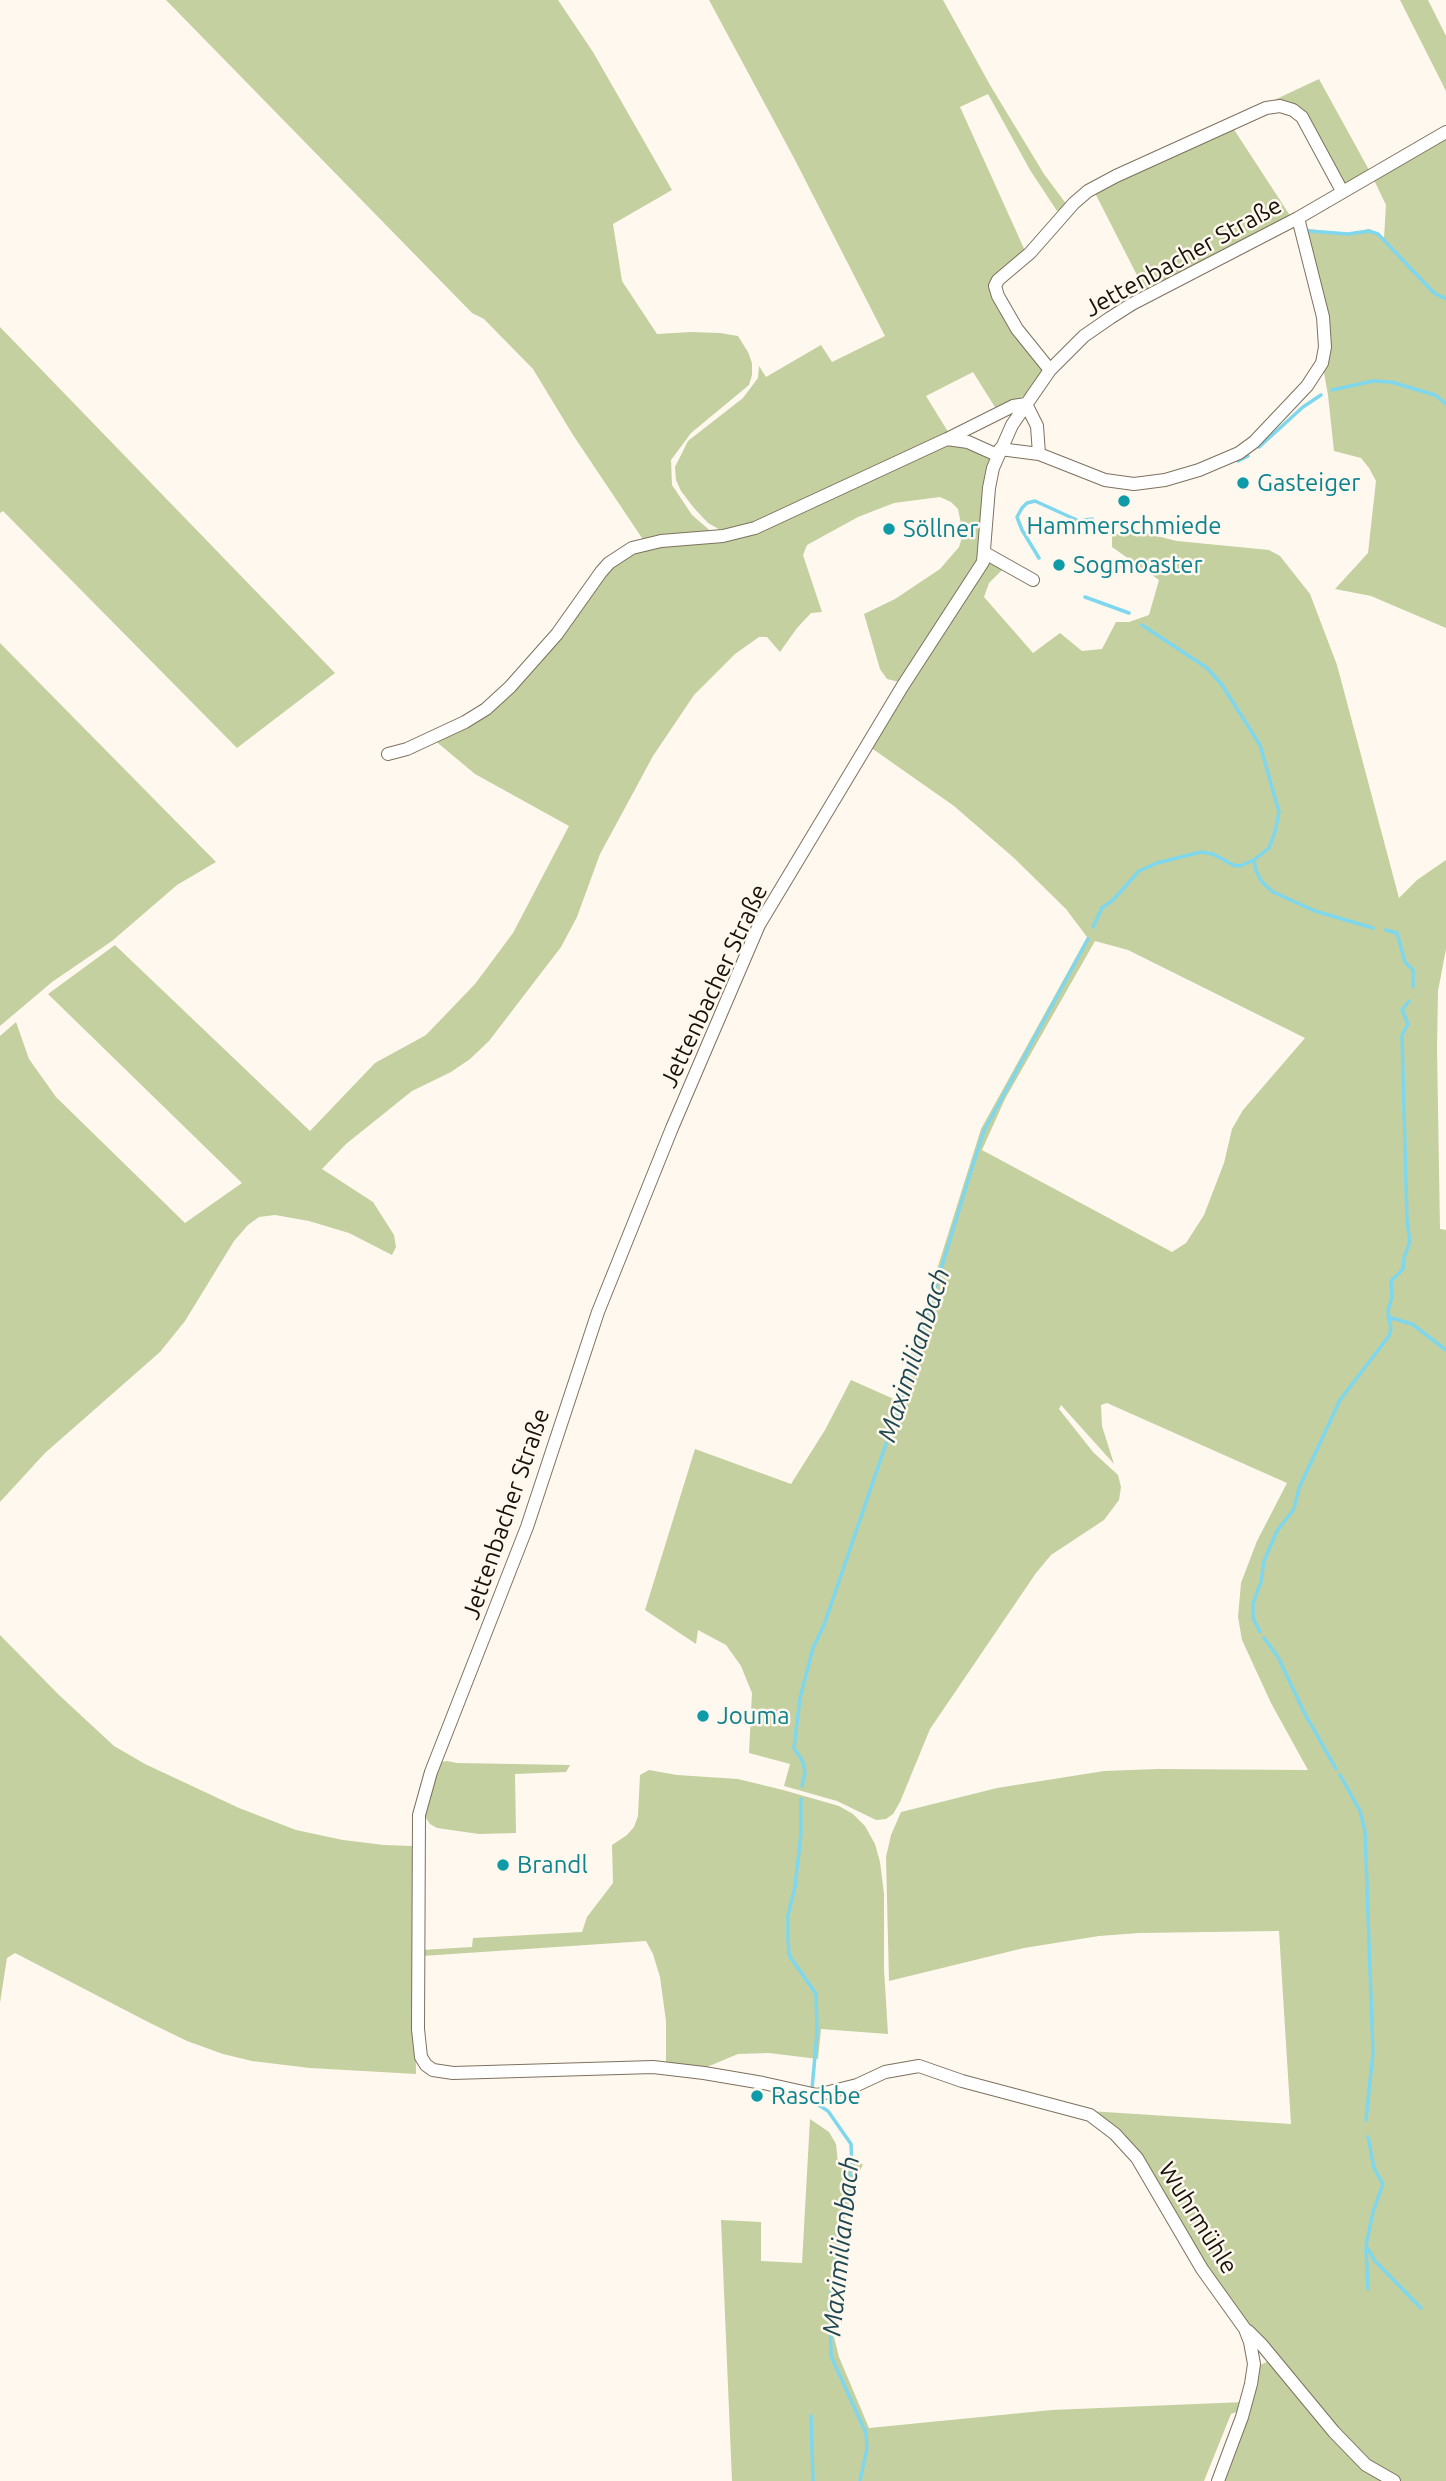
<!DOCTYPE html>
<html>
<head>
<meta charset="utf-8">
<style>
	body { margin:0 }
	canvas { display:block; background:#fef8ef }
</style>
</head>
<body>
<canvas width="1446" height="2481"></canvas>
<script>
const c = document.querySelector('canvas').getContext('2d');
c.lineJoin = 'round';
function paint(path, color) {
  c.fillStyle = color;
  c.fill(path, 'evenodd');
}
function poly(rows) {
  const path = new Path2D();
  for (const r of rows) {
    path.moveTo(r[0], r[1]);
    for (let i = 2; i < r.length; i += 2) path.lineTo(r[i], r[i + 1]);
  }
  return path;
}
function stroke(path, color, width, dash) {
  c.strokeStyle = color;
  c.lineWidth = width;
  c.lineCap = dash ? 'butt' : 'round';
  c.setLineDash(dash || []);
  c.stroke(path);
}
function drawText(font, color, halo, rows, align = 'center') {
  c.font = font + ' Ubuntu,sans-serif';
  c.lineWidth = 5;
  c.setLineDash([]);
  c.textBaseline = 'middle';
  c.strokeStyle = halo;
  c.fillStyle = color;
  for (const [text, x, y, turn = 0] of rows) {
    c.save();
    c.translate(x, y);
    c.rotate((+turn || 0) * Math.PI / 180);
    c.textAlign = isNaN(turn) ? turn : align;
    if (halo) c.strokeText(text, 0, 0);
    c.fillText(text, 0, 0);
    c.restore();
  }
}
paint(poly([
	[166,0,558,0,593,52,672,190,613,224,622,281,657,334,691,332,720,333,738,336,748,352,752,363,752,375,749,385,691,433,671,460,672,485,692,515,714,534,644,541,573,435,533,369,484,319,472,313],
	[709,0,943,0,990,85,1044,174,1067,205,1057,211,1030,170,988,94,960,107,1026,253,993,282,1043,368,1042,373,1030,392,998,412,973,372,926,396,950,435,794,508,724,532,708,523,694,508,681,491,676,480,675,467,688,441,743,398,758,378,759,366,766,377,821,345,832,362,885,336,795,160],
	[1400,0,1428,0,1446,36,1446,91],
	[1319,79,1369,170,1344,184,1306,116,1270,102],
	[1233,128,1291,217,1145,291,1095,193,1112,182],
	[1446,138,1446,628,1371,596,1335,589,1368,553,1376,481,1369,468,1361,458,1334,451,1328,395,1324,373,1329,350,1307,229,1348,233,1369,229,1384,238,1386,205,1373,178],
	[0,327,335,673,237,748,3,511,0,513],
	[942,443,985,451,990,459,980,556,899,682,887,679,880,669,864,614,895,599,940,569,959,547,963,534,958,509,951,502,940,497,894,503,858,517,807,545,803,555,822,612,811,613,797,628,780,652,767,637,759,637,735,654,694,695,653,756,619,819,600,854,577,917,561,947,489,1041,470,1059,451,1072,412,1091,346,1144,322,1169,373,1202,394,1235,396,1247,392,1255,349,1233,309,1221,275,1215,259,1217,248,1225,234,1241,185,1321,160,1352,45,1453,0,1502,0,1036,16,1022,29,1059,56,1097,185,1223,242,1183,48,994,115,945,310,1131,375,1063,426,1035,475,984,513,933,569,826,475,774,433,739,485,711,606,569,642,547,730,538],
	[1144,533,1177,541,1269,550,1280,556,1310,594,1337,665,1399,898,1417,880,1446,860,1446,949,1438,991,1437,1048,1440,1229,1446,1230,1446,2481,1400,2481,1365,2461,1249,2328,1201,2258,1172,2208,1089,2111,1291,2124,1279,1931,1139,1933,1099,1936,1024,1948,889,1981,886,1857,891,1835,901,1812,997,1788,1104,1771,1158,1769,1308,1770,1271,1703,1242,1640,1238,1617,1241,1583,1257,1541,1287,1483,1107,1403,1101,1405,1102,1426,1114,1464,1061,1405,1059,1409,1093,1452,1118,1475,1121,1487,1119,1500,1104,1520,1051,1555,1036,1573,930,1729,900,1802,893,1814,886,1819,876,1820,837,1801,784,1786,790,1764,749,1753,752,1693,741,1666,726,1645,698,1630,696,1644,645,1610,695,1449,791,1484,825,1430,851,1380,896,1400,981,1129,1087,937,1066,909,1014,858,954,806,870,747,986,563,991,561,1004,568,989,583,984,597,1033,653,1060,633,1082,651,1102,649,1116,622,1129,622,1149,615,1159,580,1112,547,1112,534],
	[1095,941,1128,950,1305,1038,1243,1110,1232,1129,1224,1163,1204,1215,1186,1243,1172,1252,982,1150,1005,1099],
	[0,643,216,862,177,885,112,941,52,982,0,1026],
	[0,1635,59,1695,114,1746,145,1764,239,1808,296,1830,343,1840,384,1845,413,1846,416,2074,310,2068,252,2061,223,2054,187,2041,150,2023,15,1953,7,1958,0,2003],
	[447,1761,457,1763,570,1765,566,1772,515,1774,516,1833,479,1834,437,1828,430,1824,424,1815,424,1810,441,1762],
	[649,1770,677,1775,738,1779,783,1790,839,1806,853,1814,865,1826,875,1844,880,1862,884,1894,884,1969,888,2034,821,2029,818,2059,769,2053,738,2054,702,2069,666,2064,666,2021,660,1977,653,1954,646,1941,422,1956,422,1950,472,1947,473,1938,582,1932,587,1917,613,1883,612,1845,627,1835,634,1827,638,1816,640,1775],
	[810,2119,829,2132,836,2144,838,2163,863,2164,854,2185,845,2219,833,2305,834,2337,839,2357,869,2428,1052,2410,1244,2402,1242,2410,1231,2414,1204,2481,732,2481,721,2220,761,2222,761,2261,802,2263],
	[1271,2360,1293,2383,1390,2481,1222,2481,1258,2366]
]), '#c4d09f');
stroke(poly([
	[1309,231,1348,234,1369,231,1378,234,1434,293,1446,299],
	[1332,390,1373,381,1391,382,1435,395,1446,404],
	[1259,447,1303,407,1321,395],
	[1238,461,1248,456],
	[1039,558,1022,530,1017,517,1022,508,1027,503,1035,501,1079,521,1092,519],
	[1085,597,1129,613],
	[1254,860,1256,871,1262,882,1273,892,1315,911,1373,928],
	[1093,927,1102,908,1113,900,1139,871,1157,863,1201,852,1213,854,1233,865,1240,866,1254,860,1269,848,1275,832,1279,812,1260,745,1222,685,1207,668,1142,625],
	[1386,930,1397,933,1405,962,1413,970,1413,987],
	[1388,1317,1412,1324,1446,1350],
	[1260,1632,1253,1618,1253,1603,1261,1582,1264,1561,1277,1531,1294,1509,1299,1488,1340,1400,1389,1336,1391,1329,1388,1311,1392,1297,1391,1281,1403,1269,1404,1258,1410,1241,1407,1221,1402,1035,1408,1024,1402,1010,1409,1001],
	[1264,1638,1278,1657,1304,1712,1336,1769],
	[1340,1775,1360,1811,1365,1831,1373,2053,1366,2120],
	[802,1786,805,1773,803,1762,794,1748,800,1698,813,1648,824,1625,900,1403,971,1171,984,1131,1088,939],
	[801,1799,801,1833,795,1887,788,1915,788,1937,789,1955,816,1994,817,2033,812,2089],
	[814,2102,828,2111,851,2144,852,2168,845,2198,830,2301,831,2356,866,2433,867,2448,860,2481],
	[1368,2137,1374,2168,1383,2184,1373,2212,1366,2246,1375,2261,1421,2308],
	[1366,2249,1368,2289],
	[811,2416,813,2481]
]), '#7ed7ed', 3.5);
const minor = poly([
	[1050,370,1017,329,998,296,995,286,998,280,1030,253,1074,203,1088,191,1116,176,1266,108,1280,106,1293,110,1302,117,1342,191],
	[947,439,1013,406,1026,404,1037,426,1039,454],
	[1000,449,1039,454,1105,480,1134,484,1165,480,1199,470,1239,453,1254,442,1307,386,1322,363,1325,347,1323,317,1298,218],
	[985,553,1033,580],
	[388,754,407,749,465,722,486,709,510,687,557,634,601,572,609,563,632,548,661,541,723,536,755,528,947,439,968,442,997,455],
	[1248,2331,1262,2345,1334,2432,1366,2465,1394,2481],
	[1218,2481,1242,2417,1251,2384,1254,2364,1250,2342,1245,2329,1202,2269,1137,2158,1115,2134,1090,2115,962,2081,919,2066,885,2072,857,2085,817,2095,763,2083,704,2073,653,2067,453,2073,433,2070,426,2065,421,2057,418,2029,419,1815,431,1772,527,1527,598,1312,672,1128,759,925,902,687,983,562,989,488,993,468,1012,425,1050,370,1084,336,1110,318,1132,304,1298,218,1446,132]
]);
stroke(minor, '#7e715e', 14);
stroke(minor, '#fff', 12);
for (const [x, y, r, color] of [
	[1243,483,7,"#0f9aa8"],
	[1124,501,7,"#0f9aa8"],
	[889,529,7,"#0f9aa8"],
	[1059,565,7,"#0f9aa8"],
	[703,1716,7,"#0f9aa8"],
	[503,1865,7,"#0f9aa8"],
	[757,2096,7,"#0f9aa8"]
]) {
  const dot = new Path2D();
  dot.arc(x, y, r, 0, 2 * Math.PI);
  c.fillStyle = color;
  c.fill(dot);
  stroke(dot, '#fef8ef', 2.5);
}
drawText('24px', '#17120b', '#fef8ef', [
	["Jettenbacher Straße",1183,257,-29],
	["Jettenbacher Straße",714,986,-65],
	["Jettenbacher Straße",506,1514,-71],
	["Wuhrmühle",1198,2218,58]
]);
drawText('24px', '#0d838f', '#fef8ef', [
	["Gasteiger",1257,483],
	["Hammerschmiede",1124,526,"center"],
	["Söllner",903,529],
	["Sogmoaster",1073,565],
	["Jouma",717,1716],
	["Brandl",517,1865],
	["Raschbe",771,2096]
], 'left');
drawText('italic 26px', '#1f4852', '#fef8ef', [
	["Maximilianbach",914,1355,-72],
	["Maximilianbach",841,2246,-84]
]);
</script>
</body>
</html>
